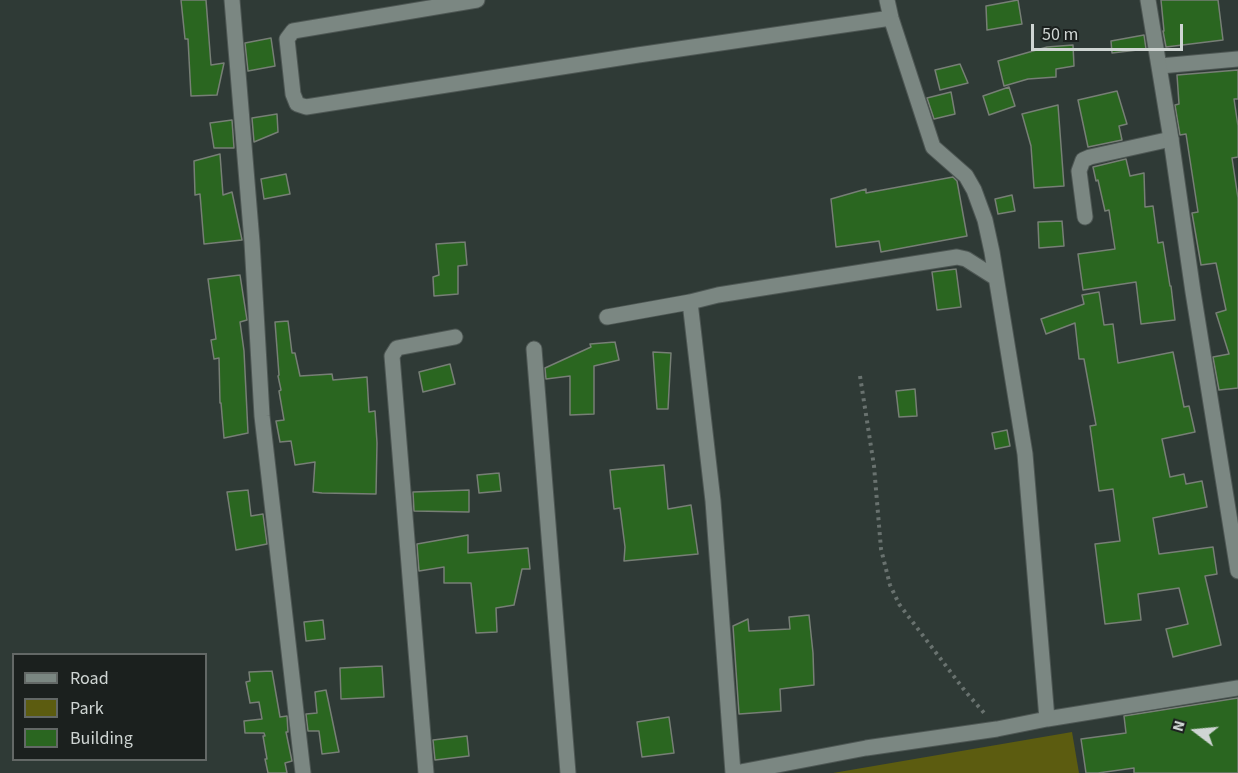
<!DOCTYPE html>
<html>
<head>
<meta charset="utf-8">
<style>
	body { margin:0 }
	#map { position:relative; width:1238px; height:773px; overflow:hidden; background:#2f3a36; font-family:"Source Sans 3",sans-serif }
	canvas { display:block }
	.legend { position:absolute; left:12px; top:653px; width:195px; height:108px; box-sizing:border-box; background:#1b201e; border:2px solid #636866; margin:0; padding:8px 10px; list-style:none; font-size:18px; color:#cfd5d3 }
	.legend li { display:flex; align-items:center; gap:12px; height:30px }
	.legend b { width:30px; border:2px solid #636866 }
	.north { position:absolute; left:1166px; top:701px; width:60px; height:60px; -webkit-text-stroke:4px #1b201e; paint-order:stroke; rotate:286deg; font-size:16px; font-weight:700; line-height:24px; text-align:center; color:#cfd5d3 }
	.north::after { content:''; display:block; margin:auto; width:21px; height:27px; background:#cfd5d3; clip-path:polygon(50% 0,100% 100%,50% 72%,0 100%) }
	.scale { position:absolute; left:1031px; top:24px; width:152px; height:27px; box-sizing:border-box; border:3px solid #cfd5d3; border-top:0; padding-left:8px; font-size:18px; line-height:21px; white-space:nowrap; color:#cfd5d3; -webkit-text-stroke:4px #1b201e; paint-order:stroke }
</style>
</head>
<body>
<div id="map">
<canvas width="1238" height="773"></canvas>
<ul class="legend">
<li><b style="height:8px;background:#7b8782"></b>Road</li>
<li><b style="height:16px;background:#5c5c10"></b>Park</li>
<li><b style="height:16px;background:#2a6620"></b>Building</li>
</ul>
<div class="north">N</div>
<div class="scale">50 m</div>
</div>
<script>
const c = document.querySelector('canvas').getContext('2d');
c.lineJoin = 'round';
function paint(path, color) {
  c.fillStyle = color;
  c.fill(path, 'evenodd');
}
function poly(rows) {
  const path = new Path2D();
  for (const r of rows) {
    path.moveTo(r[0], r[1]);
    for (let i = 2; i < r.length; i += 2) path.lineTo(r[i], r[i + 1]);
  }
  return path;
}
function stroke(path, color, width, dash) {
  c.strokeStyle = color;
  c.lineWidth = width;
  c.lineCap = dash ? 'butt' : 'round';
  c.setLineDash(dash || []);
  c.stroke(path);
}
paint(poly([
	[1072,732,1079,773,833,773]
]), '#5c5c10');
const building = poly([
	[181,0,206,0,211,65,224,63,217,95,191,96,188,39,185,39,181,0],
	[1018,0,1022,24,987,30,986,6,1018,0],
	[1161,0,1218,0,1223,40,1166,47,1163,31,1164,31,1161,0],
	[1144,35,1146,49,1112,53,1111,41,1144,35],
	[271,38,275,66,248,71,245,43,271,38],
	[1073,45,1074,66,1056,69,1056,77,1028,79,1004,86,998,61,1047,47,1073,45],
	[960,64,968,83,940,90,935,70,960,64],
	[1238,70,1238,99,1234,99,1238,126,1238,157,1232,158,1238,198,1238,388,1219,390,1213,357,1229,354,1216,313,1226,310,1216,263,1201,265,1192,213,1198,212,1186,134,1180,135,1175,105,1179,104,1177,75,1238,70],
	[1009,87,1015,106,989,115,983,96,1009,87],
	[1117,91,1127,124,1119,126,1122,140,1088,147,1078,100,1117,91],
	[951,92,955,114,934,119,927,98,951,92],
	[1058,105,1064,186,1034,188,1031,146,1022,114,1058,105],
	[277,114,278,132,254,142,252,118,277,114],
	[232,120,234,148,214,148,210,123,232,120],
	[220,154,223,195,232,192,242,240,204,244,200,194,195,195,194,161,220,154],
	[1126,159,1130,176,1144,173,1145,207,1153,206,1158,243,1163,242,1170,286,1171,286,1175,320,1141,324,1136,282,1083,290,1078,254,1115,249,1109,210,1105,211,1098,180,1096,181,1093,167,1126,159],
	[286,174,290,194,264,199,261,179,286,174],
	[953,177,957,181,967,236,881,252,879,241,836,247,831,199,866,189,866,193,953,177],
	[1012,195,1015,211,998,214,995,199,1012,195],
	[1062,221,1064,246,1039,248,1038,222,1062,221],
	[465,242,467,265,458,266,458,294,434,296,433,277,439,275,436,244,465,242],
	[956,269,961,307,937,310,932,272,956,269],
	[240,275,247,320,240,322,244,351,248,433,224,438,221,403,220,403,219,358,214,359,211,340,216,339,208,279,240,275],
	[1099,292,1104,325,1113,324,1118,363,1173,352,1184,407,1189,406,1195,432,1162,439,1170,477,1184,474,1186,484,1202,481,1207,507,1153,518,1159,554,1213,547,1217,574,1205,576,1221,645,1173,657,1166,629,1188,624,1179,588,1138,594,1141,620,1105,624,1095,544,1120,541,1113,489,1099,491,1090,426,1096,425,1084,359,1079,359,1075,323,1046,334,1041,319,1084,304,1082,295,1099,292],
	[288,321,292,353,295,353,300,376,332,374,333,380,367,377,369,412,375,411,377,443,376,494,322,493,313,492,315,462,295,465,291,441,280,442,276,421,284,420,279,391,281,390,278,376,279,375,275,322,288,321],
	[615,342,619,360,594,366,594,414,570,415,570,376,546,379,545,368,591,347,590,344,615,342],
	[653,352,671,353,668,409,657,409,653,352],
	[450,364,455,384,423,392,419,372,450,364],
	[915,389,917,416,899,417,896,391,915,389],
	[1007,430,1010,446,995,449,992,433,1007,430],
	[664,465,668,509,691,505,698,554,624,561,625,547,620,508,614,509,610,470,664,465],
	[499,473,501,491,479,493,477,475,499,473],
	[248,490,251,516,263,514,267,544,236,550,227,492,248,490],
	[469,490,469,512,414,511,413,492,469,490],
	[468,535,468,553,528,548,530,569,522,569,514,605,496,608,497,632,476,633,471,583,444,583,444,567,419,571,417,544,468,535],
	[809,615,813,653,814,685,780,689,781,711,739,714,733,626,748,619,749,631,790,629,789,617,809,615],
	[323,620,325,639,306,641,304,622,323,620],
	[382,666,384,697,341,699,340,668,382,666],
	[272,671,280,717,287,716,288,732,286,732,292,761,285,763,287,773,268,773,265,759,267,759,263,736,265,736,264,733,245,733,244,721,262,719,259,702,250,703,246,682,250,681,249,672,272,671],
	[326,690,339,752,322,754,319,731,308,731,306,714,317,713,315,692,326,690],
	[1238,698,1238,773,1134,773,1134,768,1098,773,1086,773,1081,739,1126,733,1124,716,1238,698],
	[669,717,674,753,642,757,637,722,669,717],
	[467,736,469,756,435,760,433,740,467,736]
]);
paint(building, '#2a6620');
stroke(building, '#777f76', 1.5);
const street = poly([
	[232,0,252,242,262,416,303,773],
	[477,0,293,31,287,39,293,94,297,104,306,107,638,55,891,18],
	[887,0,891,18,933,147,966,176,974,190,985,220,992,252,1025,454,1047,719],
	[1160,66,1238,59],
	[1085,217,1079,171,1083,160,1090,157,1171,139],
	[607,317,690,302],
	[534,349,568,773],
	[426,773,392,356,397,348,455,337],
	[733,773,713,501,690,302,718,295,957,257,966,259,996,278],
	[735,773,866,748,997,729,1047,719,1238,688]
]);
const secondary = poly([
	[1148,0,1171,139,1193,292,1238,571]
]);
stroke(street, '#4e5754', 17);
stroke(secondary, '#4e5754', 17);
stroke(poly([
	[860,376,874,466,881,549,890,585,899,604,965,691,985,714]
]), '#69726f', 4, [3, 4.5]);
stroke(street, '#7b8782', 15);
stroke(secondary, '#7b8782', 15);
</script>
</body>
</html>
